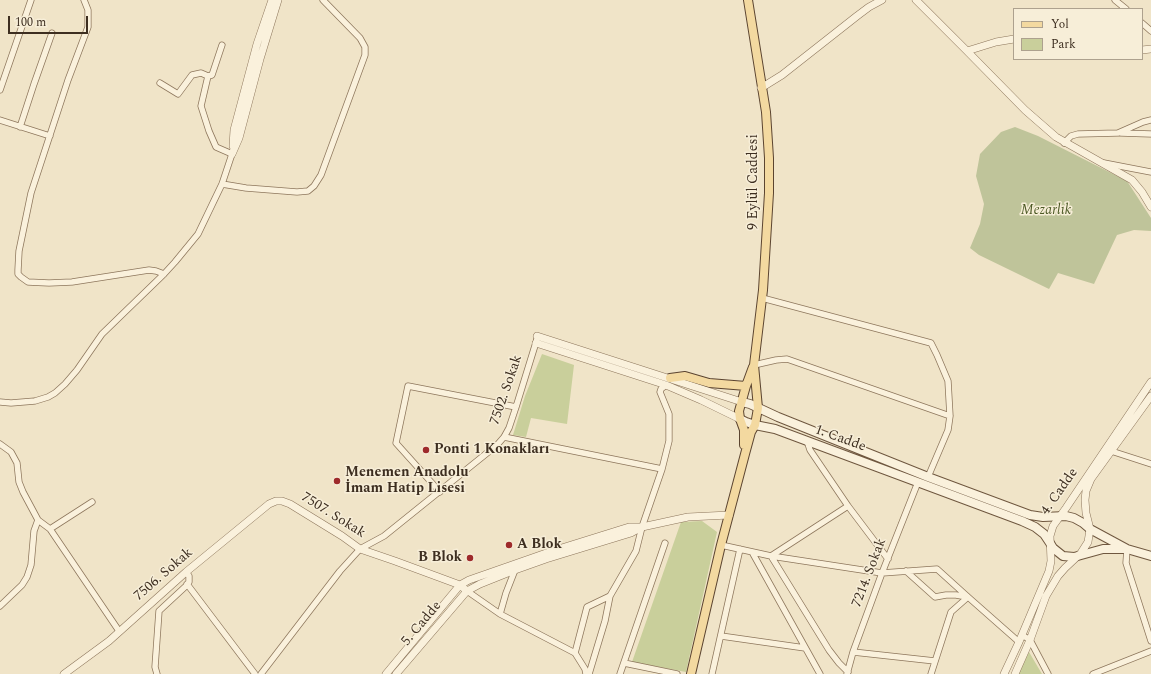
<!DOCTYPE html>
<html>
<head>
<meta charset="utf-8">
<style>
	body { margin:0 }
	#map { position:relative; width:1151px; height:674px; overflow:hidden; background:#f0e4c8; font-family:Spectral,serif }
	canvas { display:block }
	.legend { position:absolute; left:1013px; top:8px; width:130px; height:52px; box-sizing:border-box; background:#f7eed8; border:1px solid #ada18e; margin:0; padding:5px 7px; list-style:none; font-size:12px; color:#3d2e20 }
	.legend li { display:flex; align-items:center; gap:8px; height:20px }
	.legend b { width:20px; border:1px solid #ada18e }
	.scale { position:absolute; left:8px; top:16px; width:80px; height:18px; box-sizing:border-box; border:2px solid #3d2e20; border-top:0; padding-left:5px; font-size:12px; line-height:14px; white-space:nowrap; color:#3d2e20; -webkit-text-stroke:3px #f7eed8; paint-order:stroke }
</style>
</head>
<body>
<div id="map">
<canvas width="1151" height="674"></canvas>
<ul class="legend">
<li><b style="height:5px;background:#f3d9a0"></b>Yol</li>
<li><b style="height:11px;background:#c9cf9b"></b>Park</li>
</ul>
<div class="scale">100 m</div>
</div>
<script>
const context = document.querySelector('canvas').getContext('2d');
context.lineJoin = 'round';
function paint(path, color) {
  context.fillStyle = color;
  context.fill(path, 'evenodd');
}
function poly(rows) {
  const path = new Path2D();
  for (const r of rows) {
    path.moveTo(r[0], r[1]);
    for (let i = 2; i < r.length; i += 2) path.lineTo(r[i], r[i + 1]);
  }
  return path;
}
function stroke(path, color, width, dash) {
  context.strokeStyle = color;
  context.lineWidth = width;
  context.lineCap = dash ? 'butt' : 'round';
  context.setLineDash(dash || []);
  context.stroke(path);
}
function write(font, color, halo, rows, align = 'center') {
  context.font = font + ' Spectral,serif';
  context.lineWidth = 3;
  context.setLineDash([]);
  context.textBaseline = 'middle';
  context.strokeStyle = halo;
  context.fillStyle = color;
  for (const [text, x, y, turn = 0] of rows) {
    context.save();
    context.translate(x, y);
    context.rotate((+turn || 0) * Math.PI / 180);
    context.textAlign = isNaN(turn) ? turn : align;
    if (halo) context.strokeText(text, 0, 0);
    context.fillText(text, 0, 0);
    context.restore();
  }
}
paint(poly([
	[542,354,574,365,567,424,531,418,526,437,513,435,525,396],
	[702,521,717,532,686,672,632,662,681,522],
	[1029,652,1042,674,1018,674]
]), '#c9cf9b');
paint(poly([
	[1015,127,1038,136,1127,181,1151,218,1151,231,1134,230,1117,235,1094,284,1058,273,1049,289,979,255,970,248,980,224,984,204,976,176,980,154,1001,132]
]), '#bfc49a');
const minor = poly([
	[84,0,88,10,88,27,68,80,31,193,19,251,18,270,18,274,21,277,28,282,49,283,72,282,149,270,156,271,164,274],
	[1115,0,1126,9],
	[1142,23,1151,31],
	[208,76,212,75,222,45],
	[0,90,31,0],
	[0,120,50,136],
	[20,127,34,84,52,33],
	[1121,133,1151,134],
	[1064,143,1071,136,1078,134,1118,133,1143,122,1151,120],
	[1104,163,1151,172],
	[222,184,246,188,297,192,308,191,314,186,321,175,365,55,365,47,360,38,323,0],
	[762,298,931,343,937,355,948,381,950,416,948,430,928,477],
	[754,365,776,360,787,359,950,416],
	[0,402,11,403,35,401,48,397,55,393,65,384,77,370,102,334,164,274,175,262,198,234,222,184,232,154,216,147,209,131,201,106,208,76,201,73,192,75,178,94,160,83],
	[504,437,662,469],
	[807,441,810,450,848,506,888,559],
	[0,444,11,452,17,463,19,482,23,492,38,520,50,529,119,631],
	[1111,451,1151,464],
	[440,492,396,443,408,386,516,407],
	[50,529,92,502],
	[721,545,771,556,882,573,937,569,968,597,1019,642],
	[1127,549,1126,563,1151,641],
	[752,552,820,674],
	[906,571,935,597,946,595,956,595,967,597],
	[187,584,255,674],
	[467,591,500,614,575,653,585,669,586,674],
	[0,606,22,585,27,577,31,565,34,531,38,520],
	[500,614,506,593,515,570],
	[1022,635,1030,640,1048,674],
	[721,636,805,648],
	[853,652,935,661],
	[575,653,587,607,610,596],
	[624,663,677,674],
	[848,672,839,663,829,650,771,556,848,506],
	[157,674,155,667,159,611,186,586,189,582,189,576,186,572],
	[261,674,340,571,360,549,384,536,497,445,504,437,509,428,516,407,537,339],
	[589,674,605,621,610,596,636,551,642,527,662,469,669,441,669,414,660,392,661,389,666,385],
	[620,674,665,543],
	[712,674,740,549],
	[847,674,853,652,882,573,918,482],
	[931,674,951,612,968,597],
	[1093,674,1151,651]
]);
const tertiary = poly([
	[916,0,967,51,996,42,1014,39],
	[1142,50,1151,49],
	[967,51,1025,110,1056,137,1132,180,1142,192,1151,207],
	[761,88,782,75,857,16,869,7,882,0],
	[233,146,234,130,257,44,272,0],
	[232,154,239,138,260,59,278,0],
	[537,336,742,402],
	[536,343,666,385,701,400,740,419],
	[64,674,109,641,186,572,269,504,276,501,282,501,290,504,342,536,360,549,395,561,460,585,467,591],
	[386,674,460,585,469,580,552,551,629,527,642,527,688,517,729,515],
	[396,674,467,591,480,584,515,570,546,559,631,533,640,528],
	[1004,674,1019,642,1049,571,1051,561,1050,536,1053,526,1066,508,1151,382],
	[1015,674,1030,640,1046,596,1058,576,1065,568,1081,553,1088,542,1090,529,1086,513,1085,500,1086,491,1091,479,1151,396]
]);
const secondary = poly([
	[742,402,750,404,778,417,928,477,1030,515,1043,517,1066,516,1074,518,1083,523,1090,529,1127,549,1151,556],
	[740,419,746,422,755,425,775,429,1022,521,1035,527,1044,534,1050,543,1053,548,1063,556,1074,557,1103,549,1124,549]
]);
const primary = poly([
	[670,378,685,376,709,383,746,386],
	[744,445,744,430,740,419,739,411,746,386,753,367],
	[691,674,721,545,745,454,751,432,755,425,758,408,754,365,763,290,769,193,769,158,766,112,748,0]
]);
stroke(minor, '#8d765c', 7);
stroke(tertiary, '#8d765c', 8);
stroke(secondary, '#6f573f', 10);
stroke(primary, '#5b4430', 10);
stroke(minor, '#faf1dc', 5.5);
stroke(tertiary, '#faf1dc', 7);
stroke(secondary, '#faf1dc', 8);
stroke(primary, '#f3d9a0', 8);
for (const [x, y, r, color] of [
	[426,450,4,"#9e2a2b"],
	[337,481,4,"#9e2a2b"],
	[509,545,4,"#9e2a2b"],
	[470,558,4,"#9e2a2b"]
]) {
  const dot = new Path2D();
  dot.arc(x, y, r, 0, 2 * Math.PI);
  context.fillStyle = color;
  context.fill(dot);
  stroke(dot, '#f7eed8', 1.5);
}
write('14px', '#3d2e20', '#f7eed8', [
	["9 Eylül Caddesi",754,182,-90],
	["7502. Sokak",507,390,-71],
	["1. Cadde",840,439,20],
	["4. Cadde",1060,492,-55],
	["7507. Sokak",333,516,32],
	["7214. Sokak",870,573,-69],
	["7506. Sokak",164,575,-41],
	["5. Cadde",422,624,-50]
]);
write('italic 14px', '#4d5a26', '#f7eed8', [
	["Mezarlık",1046,211]
]);
write('bold 14px', '#3d2e20', '#f7eed8', [
	["Ponti 1 Konakları",434,450],
	["Menemen Anadolu",345,473],
	["İmam Hatip Lisesi",345,489],
	["A Blok",517,545],
	["B Blok",462,558,"right"]
], 'left');
</script>
</body>
</html>
